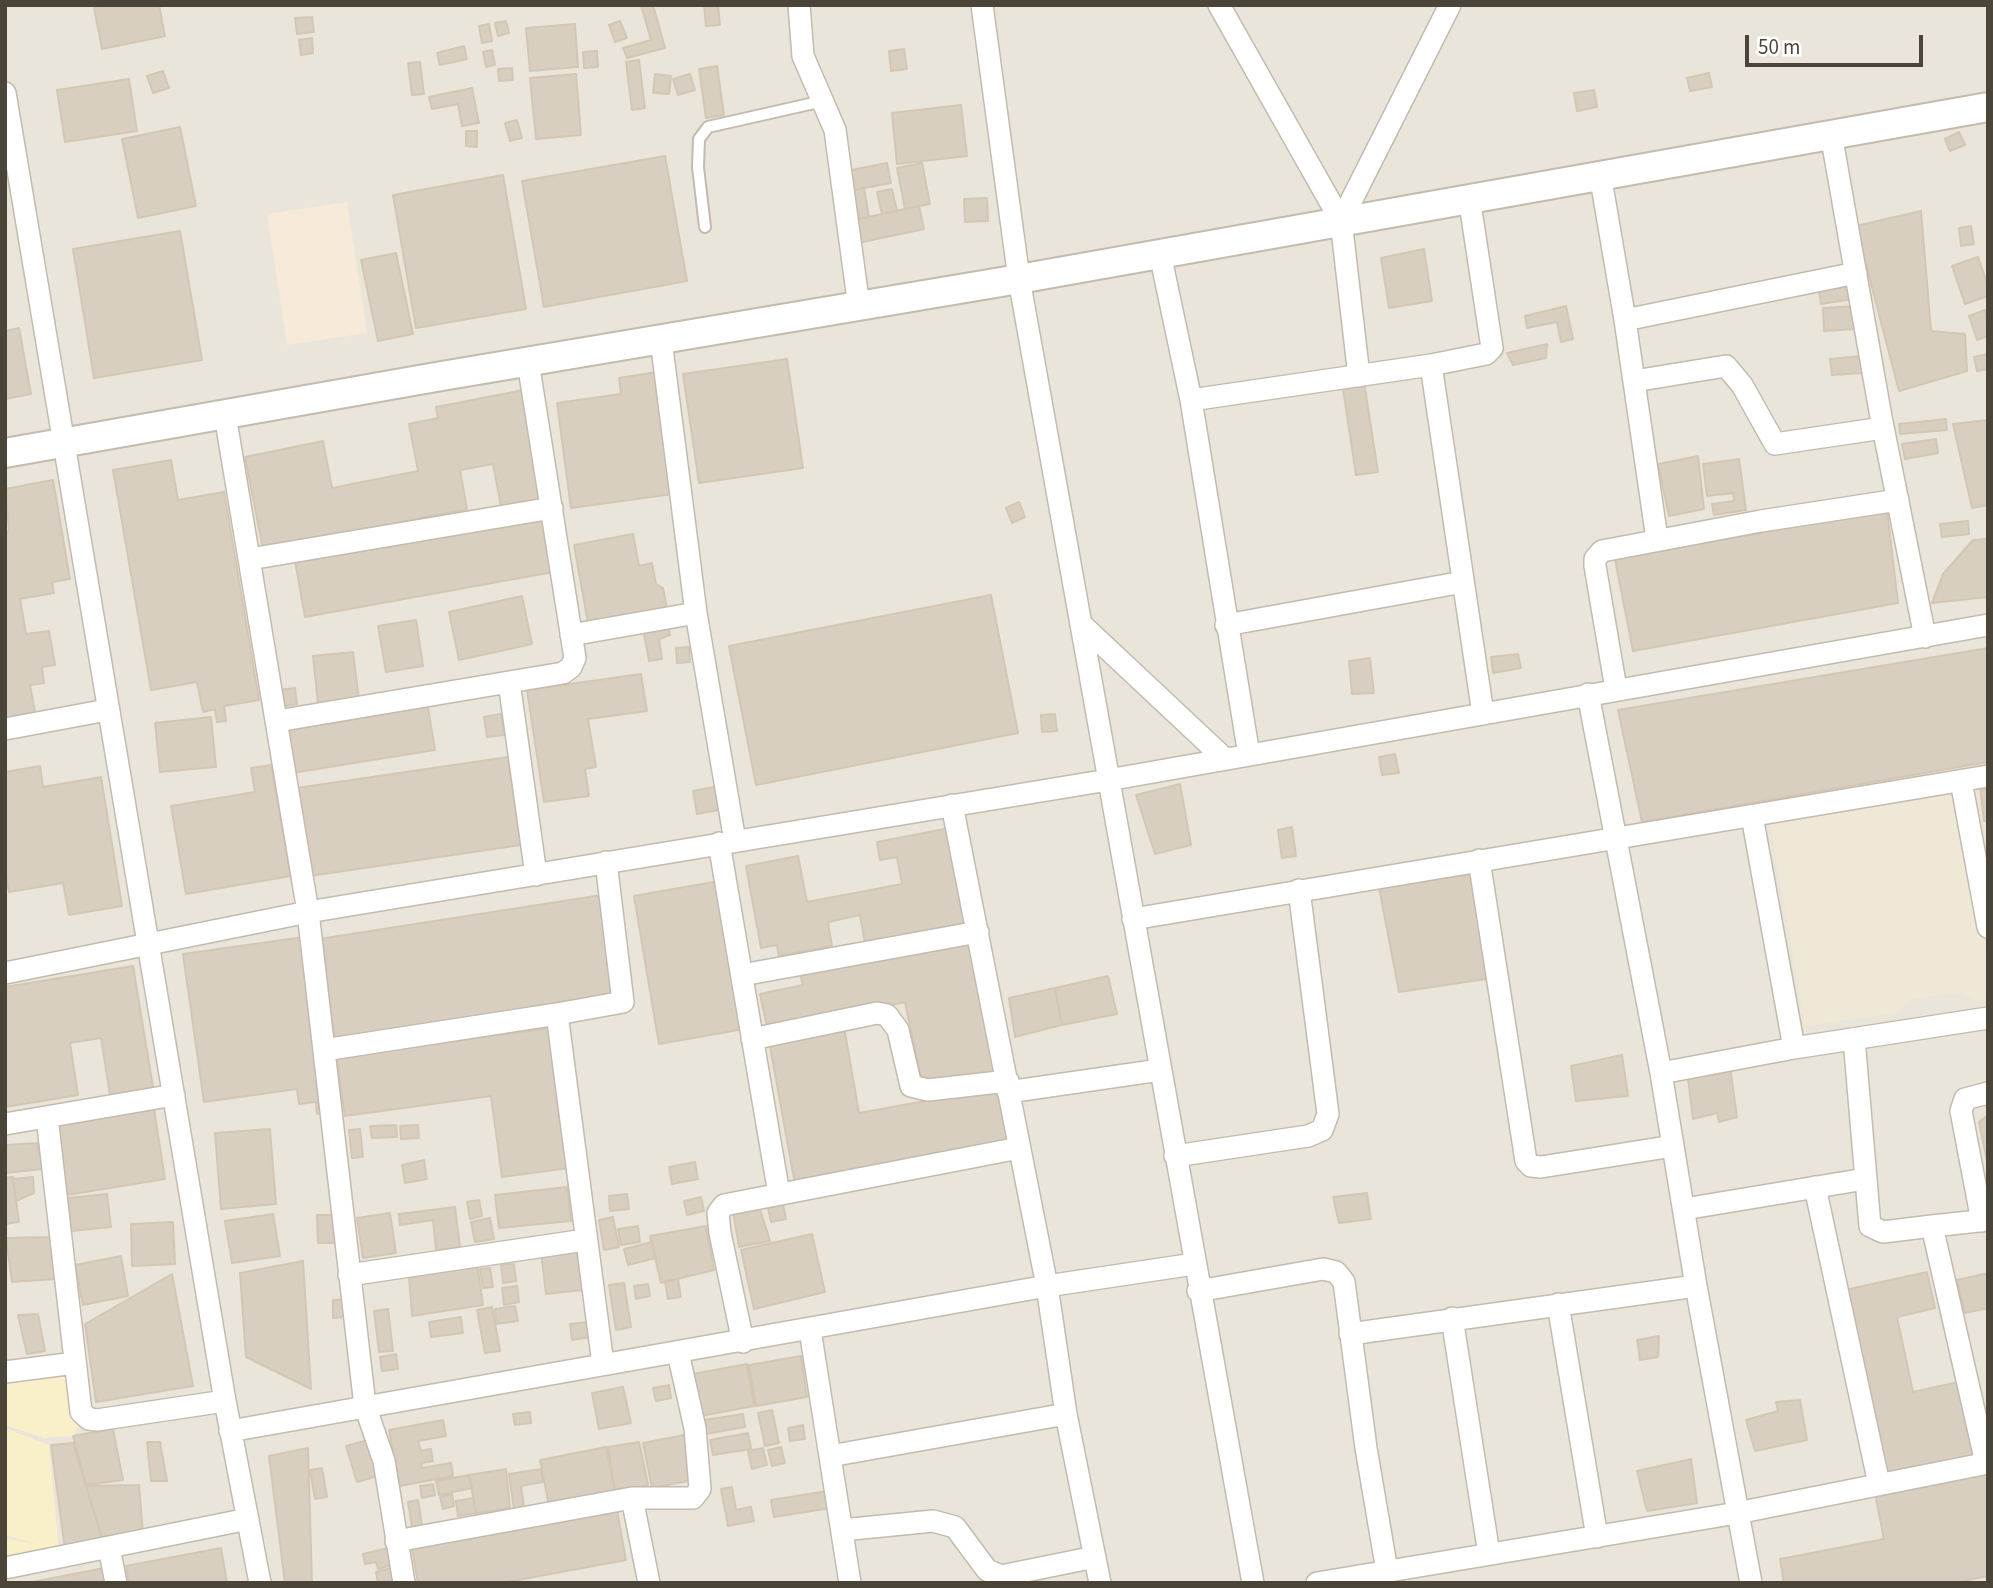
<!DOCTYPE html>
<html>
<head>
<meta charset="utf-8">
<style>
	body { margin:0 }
	#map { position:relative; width:1993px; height:1588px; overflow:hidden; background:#f6f3ec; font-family:"Source Sans 3",sans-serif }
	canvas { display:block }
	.frame { position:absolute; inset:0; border:7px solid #4b4439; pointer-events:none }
	.scale { position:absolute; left:1745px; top:35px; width:178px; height:32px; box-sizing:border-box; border:4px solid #4b4439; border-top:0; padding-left:9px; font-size:21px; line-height:24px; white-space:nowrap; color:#4b4439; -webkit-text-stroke:5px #fff; paint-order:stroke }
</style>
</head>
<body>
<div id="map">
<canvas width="1993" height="1588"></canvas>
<div class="frame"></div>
<div class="scale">50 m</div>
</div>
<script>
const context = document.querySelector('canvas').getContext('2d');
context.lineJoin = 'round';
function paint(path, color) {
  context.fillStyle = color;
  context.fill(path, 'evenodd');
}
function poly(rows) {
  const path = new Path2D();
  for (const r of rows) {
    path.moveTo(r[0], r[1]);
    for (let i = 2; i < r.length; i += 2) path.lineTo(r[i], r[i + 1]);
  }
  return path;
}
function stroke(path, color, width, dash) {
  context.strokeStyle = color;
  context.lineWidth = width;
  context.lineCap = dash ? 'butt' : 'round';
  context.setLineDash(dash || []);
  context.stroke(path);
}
paint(poly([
	[5,5,1988,5,1988,1583,5,1583]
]), '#eae5da');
paint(poly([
	[347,202,367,333,287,345,267,214]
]), '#f7ead8');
paint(poly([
	[1957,785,1988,960,1988,998,1976,1002,1963,992,1912,999,1895,1013,1805,1026,1769,817]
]), '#efe8d6');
paint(poly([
	[69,1364,80,1425,73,1436,44,1438,5,1425,5,1377],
	[5,1428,49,1445,59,1549,5,1563,5,1538,39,1545,5,1535]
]), '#f9efc9');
const building = poly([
	[104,5,159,5,165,36,102,49,94,7,104,5],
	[641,5,653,5,665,48,627,58,623,48,651,40,641,5],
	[704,5,718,5,720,25,706,26,704,5],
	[312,17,314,32,297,34,295,18,312,17],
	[506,21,509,33,498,36,495,23,506,21],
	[620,21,627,38,615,42,609,25,620,21],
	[489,24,492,41,482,43,479,26,489,24],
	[575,24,578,67,530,71,526,28,575,24],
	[312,38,313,53,301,55,299,40,312,38],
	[464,46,467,59,440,65,437,53,464,46],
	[904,49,907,69,891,71,889,51,904,49],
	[492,50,495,65,486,67,483,52,492,50],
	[597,51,598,67,584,68,583,52,597,51],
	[639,60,645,108,632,110,626,62,639,60],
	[420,62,424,94,412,95,408,63,420,62],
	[717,66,724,115,706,118,699,69,717,66],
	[512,68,513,80,499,81,498,69,512,68],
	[163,71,169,88,153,93,147,76,163,71],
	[1709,73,1712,87,1690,91,1687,78,1709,73],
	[576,74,581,135,536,139,530,78,576,74],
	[655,74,671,76,669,94,653,93,655,74],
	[690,74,695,90,678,95,673,79,690,74],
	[129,79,137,131,65,142,57,90,129,79],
	[472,88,479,123,462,126,458,104,432,109,429,97,472,88],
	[1594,90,1597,107,1577,111,1574,93,1594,90],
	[961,105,967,156,897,164,892,113,961,105],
	[517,120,522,138,510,141,505,123,517,120],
	[180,127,196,206,138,218,122,139,180,127],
	[466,131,477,131,477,147,466,146,466,131],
	[1959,132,1965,145,1950,151,1945,139,1959,132],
	[665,156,687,281,544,307,522,181,665,156],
	[887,163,891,183,849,191,846,171,887,163],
	[922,163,930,204,905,209,897,168,922,163],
	[503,175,526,309,416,328,393,195,503,175],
	[864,188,869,217,854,220,849,191,864,188],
	[892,189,897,211,882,214,877,192,892,189],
	[987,198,988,221,965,222,964,199,987,198],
	[919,206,924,229,858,243,854,220,919,206],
	[1921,211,1931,331,1965,334,1967,371,1899,391,1856,226,1921,211],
	[1971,226,1974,244,1961,246,1959,228,1971,226],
	[180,231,202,360,94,378,73,249,180,231],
	[1424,249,1432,301,1389,308,1381,258,1424,249],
	[396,253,413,334,378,341,361,260,396,253],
	[1978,257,1988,286,1988,296,1965,304,1952,266,1978,257],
	[1851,286,1853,299,1821,304,1819,291,1851,286],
	[1566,306,1573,339,1561,342,1557,322,1527,328,1525,316,1566,306],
	[1856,306,1857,329,1824,331,1823,308,1856,306],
	[1985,310,1988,336,1977,340,1969,316,1985,310],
	[19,328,31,394,5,399,5,331,19,328],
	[1547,344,1546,358,1513,365,1507,353,1547,344],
	[1988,354,1988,369,1977,371,1974,357,1988,354],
	[1862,356,1863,373,1832,375,1830,359,1862,356],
	[787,359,803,468,699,483,683,374,787,359],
	[657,372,673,494,571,508,557,403,621,394,619,378,657,372],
	[1364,382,1378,472,1356,475,1343,389,1364,382],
	[529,389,551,502,502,512,493,464,460,470,467,509,263,549,245,457,323,441,332,488,418,471,409,424,438,418,436,407,529,389],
	[1946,419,1947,430,1900,434,1899,424,1946,419],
	[1988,420,1988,505,1972,508,1953,424,1988,420],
	[1936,439,1938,453,1905,459,1902,444,1936,439],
	[1698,456,1704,509,1669,516,1658,464,1698,456],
	[1739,459,1746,510,1714,515,1712,504,1734,501,1733,493,1707,496,1703,464,1739,459],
	[171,460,178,500,224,492,259,700,224,706,226,721,217,722,215,709,203,712,197,682,151,690,113,470,171,460],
	[53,480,70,579,52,582,54,593,20,599,26,634,49,631,55,665,42,667,44,683,30,685,35,712,5,718,5,532,9,531,5,489,53,480],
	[1019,502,1025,517,1012,523,1006,508,1019,502],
	[1887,510,1898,603,1633,651,1615,559,1887,510],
	[544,517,553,572,305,617,295,561,544,517],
	[1968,521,1969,534,1942,537,1940,524,1968,521],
	[633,534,639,566,652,563,656,584,663,588,667,609,588,623,574,545,633,534],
	[1988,539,1988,597,1932,603,1943,574,1973,540,1988,539],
	[991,595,1018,733,756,785,729,646,991,595],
	[522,596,532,644,459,660,449,612,522,596],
	[416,620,423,666,386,672,378,626,416,620],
	[668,624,670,635,659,639,662,659,649,661,643,628,668,624],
	[689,647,690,662,677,663,676,648,689,647],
	[1988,648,1988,762,1642,822,1618,710,1988,648],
	[353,652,359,700,318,704,313,656,353,652],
	[1518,654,1521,668,1493,673,1491,657,1518,654],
	[1370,658,1374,693,1352,694,1349,661,1370,658],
	[641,674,647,711,588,719,596,767,585,769,589,796,544,802,527,690,641,674],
	[295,688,297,704,281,707,279,690,295,688],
	[427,702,435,750,292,773,285,725,427,702],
	[501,714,504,735,487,737,484,717,501,714],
	[1055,714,1057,731,1042,732,1041,715,1055,714],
	[211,717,216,767,160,772,155,723,211,717],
	[1395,754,1399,773,1382,775,1379,757,1395,754],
	[508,757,521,845,310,876,297,788,508,757],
	[271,765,291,876,186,894,171,806,255,792,251,768,271,765],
	[40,766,43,787,101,777,122,906,69,915,63,883,9,892,5,870,5,772,40,766],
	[1180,784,1191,845,1155,854,1136,795,1180,784],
	[1988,785,1988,821,1984,821,1980,786,1988,785],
	[714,787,719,810,697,814,693,791,714,787],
	[955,827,973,922,865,943,860,915,828,922,832,946,779,956,777,945,761,948,746,866,798,856,807,902,902,884,897,857,880,860,877,842,955,827],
	[1292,827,1296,856,1282,858,1278,830,1292,827],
	[1472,875,1486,979,1399,992,1378,882,1472,875],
	[719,881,744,1029,659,1044,634,896,719,881],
	[602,895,617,993,335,1038,319,939,602,895],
	[975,936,1004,1071,923,1088,905,1002,768,1031,760,994,803,985,800,973,975,936],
	[304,937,328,1112,317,1114,316,1102,299,1104,297,1089,204,1102,183,954,304,937],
	[133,966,153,1087,110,1095,101,1038,70,1043,78,1095,5,1107,5,987,133,966],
	[1108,976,1117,1014,1062,1025,1055,988,1108,976],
	[1055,988,1062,1025,1015,1037,1009,998,1055,988],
	[844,1027,859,1113,1003,1087,1014,1144,795,1184,769,1041,844,1027],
	[550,1028,569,1168,502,1177,491,1096,345,1116,336,1058,550,1028],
	[1622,1055,1628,1096,1576,1101,1571,1066,1622,1055],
	[1730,1068,1737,1117,1719,1122,1717,1113,1693,1119,1688,1078,1730,1068],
	[153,1103,165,1179,67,1195,55,1118,153,1103],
	[1988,1115,1988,1166,1979,1122,1988,1115],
	[396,1125,397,1137,372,1138,370,1126,396,1125],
	[418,1125,419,1138,401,1139,400,1126,418,1125],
	[270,1129,276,1204,221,1209,215,1133,270,1129],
	[360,1129,363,1157,352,1158,349,1130,360,1129],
	[37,1143,43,1169,5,1173,5,1145,37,1143],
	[424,1160,427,1179,405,1183,402,1165,424,1160],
	[695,1162,698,1179,672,1184,669,1167,695,1162],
	[13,1177,19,1222,5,1224,5,1178,13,1177],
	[33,1177,34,1193,16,1201,13,1179,33,1177],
	[567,1187,571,1221,499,1228,495,1195,567,1187],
	[1367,1193,1371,1219,1339,1223,1333,1197,1367,1193],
	[107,1194,111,1227,71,1231,68,1198,107,1194],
	[627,1194,629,1209,610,1211,609,1196,627,1194],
	[701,1197,704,1211,687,1215,684,1201,701,1197],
	[479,1200,482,1216,470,1219,467,1202,479,1200],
	[783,1204,786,1219,771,1222,768,1208,783,1204],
	[759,1206,770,1241,739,1247,733,1211,759,1206],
	[455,1207,460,1247,436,1250,433,1220,400,1225,399,1214,455,1207],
	[390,1213,396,1253,363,1258,357,1218,390,1213],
	[273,1214,280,1256,232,1263,225,1221,273,1214],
	[317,1215,338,1215,341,1243,318,1243,317,1215],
	[613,1217,619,1247,604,1250,599,1220,613,1217],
	[490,1218,494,1239,475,1242,471,1222,490,1218],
	[173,1222,175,1264,132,1266,131,1224,173,1222],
	[638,1226,640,1242,621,1245,618,1229,638,1226],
	[706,1226,714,1270,661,1283,650,1236,706,1226],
	[812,1234,825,1292,754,1309,741,1250,812,1234],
	[52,1237,57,1279,12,1282,6,1238,52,1237],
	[652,1242,656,1258,628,1265,624,1249,652,1242],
	[577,1247,582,1290,546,1294,541,1252,577,1247],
	[121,1256,128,1296,83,1305,75,1265,121,1256],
	[303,1261,311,1389,246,1357,240,1273,303,1261],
	[477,1264,483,1305,412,1316,409,1276,477,1264],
	[514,1264,516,1281,503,1283,501,1265,514,1264],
	[490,1268,493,1287,483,1288,480,1269,490,1268],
	[1927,1272,1935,1308,1897,1317,1913,1392,1963,1381,1979,1459,1885,1479,1845,1290,1927,1272],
	[1988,1273,1988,1308,1965,1313,1957,1280,1988,1273],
	[172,1274,193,1386,96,1402,85,1324,172,1274],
	[678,1279,681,1297,668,1299,665,1281,678,1279],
	[624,1283,631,1327,616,1330,609,1285,624,1283],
	[648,1284,650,1296,636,1299,634,1286,648,1284],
	[517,1286,519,1302,504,1305,502,1288,517,1286],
	[348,1299,348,1317,333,1318,333,1300,348,1299],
	[515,1306,518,1321,497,1324,495,1309,515,1306],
	[492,1307,500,1351,485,1353,477,1310,492,1307],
	[388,1309,393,1351,379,1352,374,1311,388,1309],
	[38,1314,45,1351,27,1354,18,1315,38,1314],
	[461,1317,463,1333,431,1337,429,1322,461,1317],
	[588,1322,590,1337,572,1340,570,1324,588,1322],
	[1659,1336,1658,1357,1640,1360,1637,1340,1659,1336],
	[396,1354,398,1369,382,1371,380,1357,396,1354],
	[801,1356,807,1397,756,1406,749,1365,801,1356],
	[747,1364,754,1406,701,1416,693,1374,747,1364],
	[669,1385,671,1398,656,1401,653,1388,669,1385],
	[623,1387,631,1423,599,1429,592,1393,623,1387],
	[1800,1400,1807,1440,1755,1451,1746,1420,1778,1411,1776,1402,1800,1400],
	[772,1410,779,1443,765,1446,758,1413,772,1410],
	[530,1412,531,1423,515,1425,513,1414,530,1412],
	[743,1414,745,1427,706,1434,704,1420,743,1414],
	[443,1420,446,1436,418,1441,421,1451,431,1449,433,1461,421,1463,422,1468,451,1463,453,1476,400,1486,389,1430,443,1420],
	[803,1425,805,1439,790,1441,788,1428,803,1425],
	[113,1429,123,1480,86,1485,73,1436,113,1429],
	[748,1433,751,1449,713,1455,710,1440,748,1433],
	[684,1435,693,1480,652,1488,643,1443,684,1435],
	[368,1440,378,1476,357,1482,346,1446,368,1440],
	[147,1442,160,1442,167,1481,151,1481,147,1442],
	[639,1442,648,1485,615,1493,608,1447,639,1442],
	[73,1443,102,1538,65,1549,51,1445,73,1443],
	[606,1447,615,1493,549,1506,540,1460,606,1447],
	[781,1447,785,1463,772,1466,768,1450,781,1447],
	[308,1448,312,1583,285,1583,269,1456,308,1448],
	[763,1448,767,1465,752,1469,748,1451,763,1448],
	[1691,1459,1697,1503,1647,1511,1637,1471,1691,1459],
	[322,1468,327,1497,315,1499,310,1470,322,1468],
	[506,1469,510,1508,476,1513,469,1475,506,1469],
	[541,1469,543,1482,521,1486,524,1507,514,1509,509,1474,541,1469],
	[1988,1472,1988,1576,1953,1583,1784,1583,1780,1559,1884,1539,1875,1493,1988,1472],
	[469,1475,472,1488,439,1495,436,1481,469,1475],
	[433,1484,435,1495,422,1498,420,1486,433,1484],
	[139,1485,143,1534,102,1538,86,1486,139,1485],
	[732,1487,736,1510,751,1507,754,1521,728,1526,721,1489,732,1487],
	[828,1491,831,1508,774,1517,771,1500,828,1491],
	[452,1494,454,1506,443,1509,440,1497,452,1494],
	[473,1498,476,1513,458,1516,456,1501,473,1498],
	[418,1500,422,1525,412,1527,408,1502,418,1500],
	[616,1505,626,1560,502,1583,418,1583,411,1543,616,1505],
	[221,1548,227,1583,129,1583,126,1566,221,1548],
	[388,1548,392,1565,378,1569,376,1562,365,1564,363,1554,388,1548],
	[104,1568,106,1583,27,1583,104,1568],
	[391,1568,394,1583,378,1583,376,1572,391,1568]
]);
paint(building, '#d8cfc1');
stroke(building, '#d3c7b4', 2);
const service = poly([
	[705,227,698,167,699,139,708,127,823,101]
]);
const minor = poly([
	[799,5,803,56,835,130,859,307],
	[982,5,1019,279,1253,1583],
	[1219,5,1341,221,1359,376],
	[5,93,225,1401,260,1583],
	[1831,134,1881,417,1925,637],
	[1600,174,1625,320,1657,539],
	[1469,197,1492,348,1486,354,1431,365,1483,714],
	[1341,221,1450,5],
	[1160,254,1191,400,1249,755],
	[1625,320,1856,273],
	[661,340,696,613,735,841],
	[528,362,575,658,571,667,563,673,509,682,536,875],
	[1634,381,1726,366,1742,385,1775,444,1883,428],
	[1191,400,1431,365],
	[225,415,308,912,365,1406,384,1461,404,1583],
	[250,559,552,508],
	[1081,624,1225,759],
	[1226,625,1463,582],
	[571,635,696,613],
	[1616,689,1595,566,1595,559,1602,551,1761,521,1898,500],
	[1588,694,1661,1073,1696,1286,1751,1583],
	[277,721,509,682],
	[5,729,107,710],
	[1961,781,1988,927],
	[952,805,1047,1286,1066,1414,1100,1583],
	[1752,816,1794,1048],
	[719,843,779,1194],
	[1479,860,1526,1161,1531,1166,1541,1167,1673,1146],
	[1133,919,1988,776],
	[5,973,308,912,1108,780,1988,625],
	[742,975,978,932],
	[557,1014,623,1002,606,862],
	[752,1039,877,1013,887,1015,898,1030,911,1086,928,1090,1008,1081],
	[1854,1039,1870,1226,1883,1232,1932,1226,1986,1463],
	[324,1050,557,1014,603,1364],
	[1661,1073,1794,1048,1988,1018],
	[1008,1092,1160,1070],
	[47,1117,81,1412,89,1419,97,1420,225,1401],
	[5,1124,174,1095],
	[1175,1156,1308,1136,1322,1130,1328,1114,1299,890],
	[1815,1187,1879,1484],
	[1684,1209,1865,1179],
	[1982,1221,1961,1111,1965,1099,1988,1093],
	[1932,1226,1988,1220],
	[349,1275,585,1240],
	[1198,1291,1323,1269,1336,1272,1344,1282,1366,1448,1387,1571],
	[1558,1304,1597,1537],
	[1452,1318,1489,1554],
	[810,1330,850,1583],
	[1350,1334,1696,1286],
	[743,1342,720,1233,718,1213,724,1205,1019,1148],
	[5,1372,75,1363],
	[230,1431,1047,1286,1194,1264],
	[830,1456,1066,1414],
	[632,1498,649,1583],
	[842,1530,933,1521,955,1527,987,1570,1001,1576,1095,1557],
	[396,1541,632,1498,693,1498,700,1489,695,1428,678,1353],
	[109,1547,116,1583],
	[5,1568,248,1519],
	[1317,1583,1737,1513,1988,1463]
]);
const tertiary = poly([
	[5,453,436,377,1019,279,1988,107]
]);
stroke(service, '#c2bbae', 14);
stroke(minor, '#c2bbae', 24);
stroke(tertiary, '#c2bbae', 32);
stroke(service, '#fff', 10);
stroke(minor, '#fff', 21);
stroke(tertiary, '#fff', 28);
</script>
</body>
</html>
